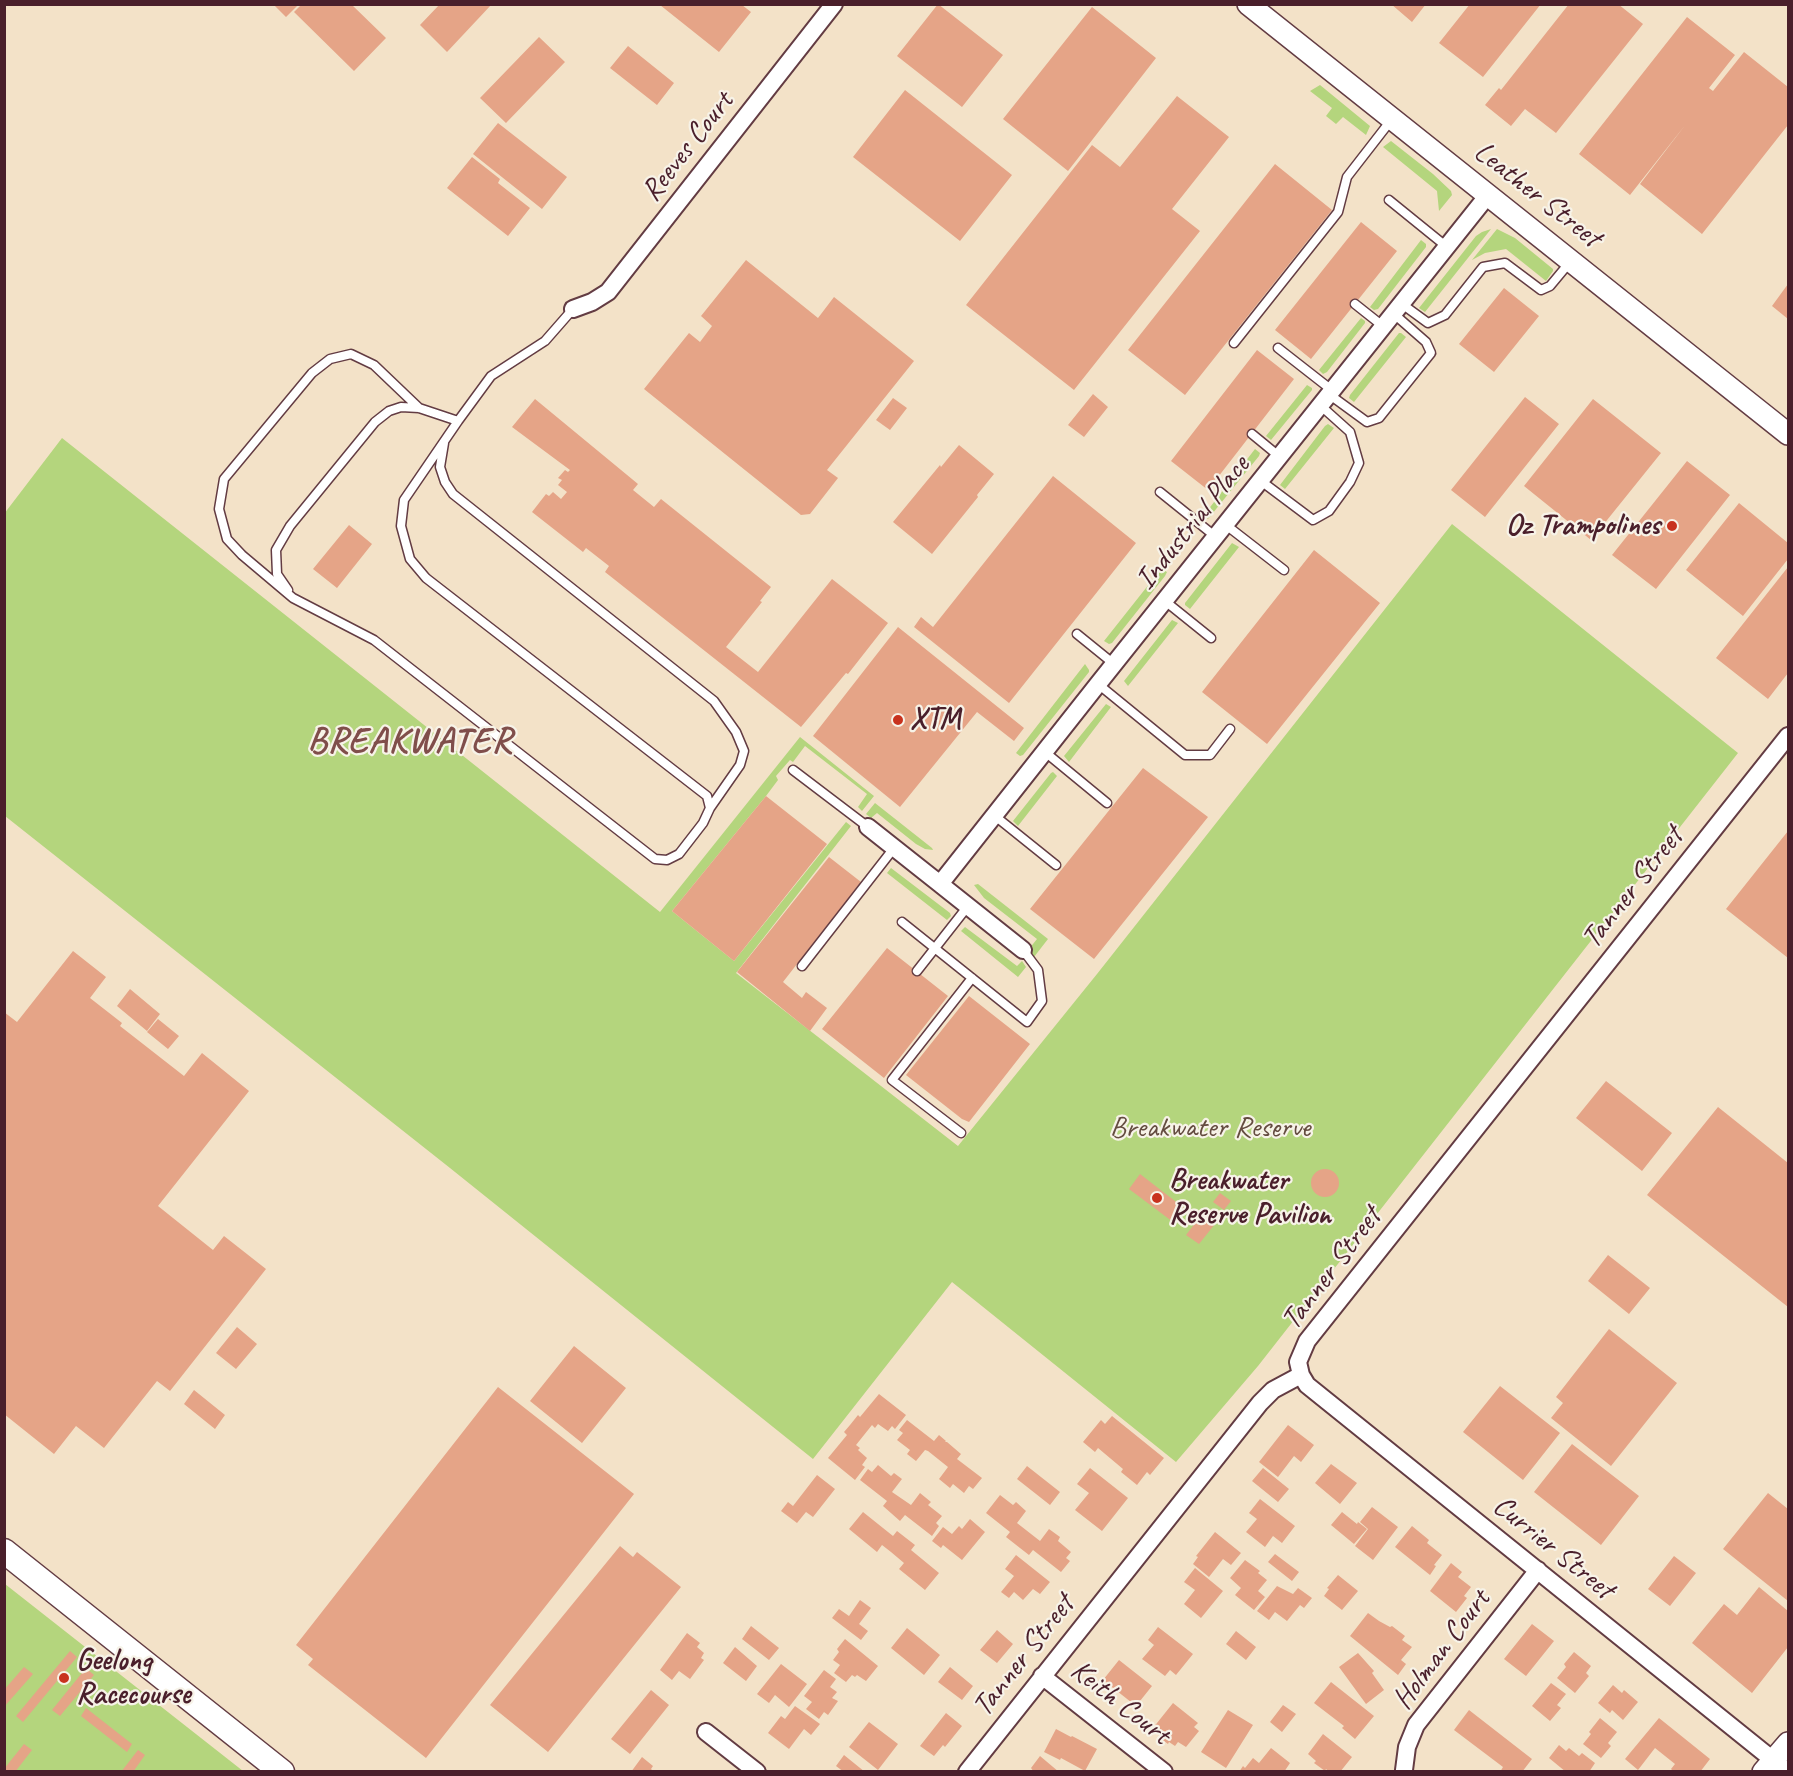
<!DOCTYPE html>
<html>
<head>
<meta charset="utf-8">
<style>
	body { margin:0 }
	#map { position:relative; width:1793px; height:1776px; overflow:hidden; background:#f3e2c8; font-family:Caveat,sans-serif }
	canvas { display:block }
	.frame { position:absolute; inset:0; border:6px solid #4a1f2b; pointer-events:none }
</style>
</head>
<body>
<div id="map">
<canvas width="1793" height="1776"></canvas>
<div class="frame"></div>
</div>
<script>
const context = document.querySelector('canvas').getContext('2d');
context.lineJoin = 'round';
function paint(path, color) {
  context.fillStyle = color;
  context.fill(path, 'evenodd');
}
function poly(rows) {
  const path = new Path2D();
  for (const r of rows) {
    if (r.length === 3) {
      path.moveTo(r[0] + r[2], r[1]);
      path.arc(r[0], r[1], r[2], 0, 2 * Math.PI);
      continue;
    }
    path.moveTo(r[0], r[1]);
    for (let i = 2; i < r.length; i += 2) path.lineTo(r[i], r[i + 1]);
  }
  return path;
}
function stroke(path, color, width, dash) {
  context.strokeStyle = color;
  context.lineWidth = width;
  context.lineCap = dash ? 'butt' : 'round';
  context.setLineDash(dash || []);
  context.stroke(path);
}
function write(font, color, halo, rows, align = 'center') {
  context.font = font + ' Caveat,sans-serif';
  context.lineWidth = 4.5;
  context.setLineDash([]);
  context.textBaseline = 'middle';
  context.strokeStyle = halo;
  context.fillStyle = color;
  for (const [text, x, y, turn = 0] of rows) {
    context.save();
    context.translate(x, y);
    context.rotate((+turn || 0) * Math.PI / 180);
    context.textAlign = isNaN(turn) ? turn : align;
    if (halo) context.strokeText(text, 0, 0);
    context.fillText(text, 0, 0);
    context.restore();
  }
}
paint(poly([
	[1320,85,1370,126,1366,135,1343,117,1336,124,1326,116,1332,108,1310,91],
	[1391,141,1433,174,1451,191,1452,195,1439,211,1437,191,1383,147],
	[1491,229,1425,312,1419,308,1476,236,1482,232],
	[1497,229,1515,238,1553,269,1553,271,1546,281,1506,249,1485,253,1472,260],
	[1421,240,1426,244,1426,247,1378,309,1374,310,1370,307],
	[1361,318,1365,321,1365,323,1327,372,1323,374,1319,370],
	[1399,333,1401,333,1406,337,1354,402,1349,398,1350,395],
	[1307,385,1312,388,1312,390,1271,440,1266,436],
	[1328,424,1334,428,1285,489,1280,485,1325,426],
	[62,438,660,912,800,737,874,796,862,811,858,807,867,794,805,746,793,762,790,760,776,776,778,780,766,796,672,911,734,961,846,822,851,826,736,973,958,1146,1097,974,1452,524,1738,753,1258,1366,1176,1462,952,1282,813,1459,450,1168,5,816,4,514],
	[1255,449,1260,453,1259,456,1208,519,1204,515],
	[1232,543,1239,547,1190,609,1185,605,1185,603],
	[1161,569,1167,572,1165,576,1112,643,1109,644,1104,641],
	[1172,620,1178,623,1128,686,1124,681],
	[1085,664,1089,670,1089,672,1023,755,1020,756,1016,753],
	[1106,704,1111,707,1069,762,1064,756],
	[1053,772,1057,776,1018,826,1013,821,1051,773],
	[875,803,932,848,933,850,925,849,916,844,877,813,871,818,866,814],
	[891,868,950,913,951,916,947,920,887,873],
	[978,884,1048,939,1034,957,1029,949,1037,939,984,898,974,885],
	[965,927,1017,966,1022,961,1026,967,1018,977,961,931],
	[5,1584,243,1771,5,1772]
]), '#b4d57d');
paint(poly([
	[302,4,351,4,386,38,354,71,294,12],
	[440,4,492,4,447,52,420,25],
	[938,4,1003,55,962,107,897,56],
	[1391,4,1426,4,1412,22],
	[1470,4,1541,4,1483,77,1439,43],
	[1569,4,1618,4,1643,24,1556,133,1525,109,1511,126,1485,105,1499,88,1501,90],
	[274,5,298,5,286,17],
	[660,5,742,5,751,12,719,52],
	[1092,7,1156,58,1068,171,1003,119],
	[1687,17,1735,55,1709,88,1713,91,1744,52,1788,87,1788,125,1702,234,1640,184,1686,124,1630,195,1579,154],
	[539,37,565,62,506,123,480,98],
	[628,46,674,83,657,105,610,68],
	[905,90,1012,175,960,241,853,157],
	[1177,96,1229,137,1172,209,1200,231,1074,390,966,305,1092,145,1120,167],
	[498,123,567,177,542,209,473,154],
	[472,157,500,179,498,183,530,208,508,236,447,188],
	[1275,164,1332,210,1185,395,1128,350],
	[1361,222,1397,251,1311,359,1275,330],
	[746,260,818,318,834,297,914,361,827,470,838,478,810,514,801,515,644,389,689,333,700,342,712,326,701,316],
	[1788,284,1788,319,1772,306],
	[1504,288,1539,316,1494,372,1459,344],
	[1257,350,1294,379,1208,490,1171,461],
	[1093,394,1108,407,1084,437,1068,425],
	[1525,397,1559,424,1485,517,1451,490],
	[893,398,907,408,890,430,876,420],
	[535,399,638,484,633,490,654,507,661,499,771,587,760,601,762,602,726,647,758,672,832,579,888,623,848,674,846,673,801,727,605,572,609,566,586,548,583,552,532,512,546,494,549,496,553,492,561,499,567,492,558,485,562,480,558,478,565,470,568,472,570,470,512,427],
	[1593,399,1661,453,1591,540,1524,486],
	[959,445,994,474,977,495,978,497,932,554,893,522,940,465,941,467],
	[1687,461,1730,495,1656,589,1612,555],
	[1053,476,1136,543,1009,703,914,627,921,617,933,627],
	[1739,503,1788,543,1788,559,1743,616,1686,570],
	[349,525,372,544,337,588,313,569],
	[1314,550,1380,603,1267,744,1202,692],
	[1788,567,1788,673,1768,699,1716,658],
	[898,627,1024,728,1014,741,977,712,900,807,813,736],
	[1143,768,1208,817,1094,959,1030,909],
	[766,796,827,844,734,961,672,911],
	[1788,831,1788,958,1726,909],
	[829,857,861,882,783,982,802,998,806,992,827,1008,810,1031,737,972],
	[887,948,948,996,884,1078,822,1029],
	[73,951,106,977,90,998,122,1023,120,1026,184,1076,202,1053,249,1091,158,1206,213,1250,224,1236,266,1269,170,1391,157,1381,104,1448,76,1426,54,1454,4,1414,4,1012,17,1022],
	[130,989,160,1014,147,1031,117,1006],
	[969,996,1030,1044,969,1122,962,1119,906,1075],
	[158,1019,179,1036,168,1049,147,1032],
	[1606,1081,1672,1133,1642,1171,1576,1118],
	[1718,1107,1788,1163,1788,1307,1647,1195],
	[1325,1183,14],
	[1140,1174,1184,1208,1173,1222,1129,1189],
	[1220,1193,1231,1201,1224,1210,1213,1202],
	[1206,1209,1219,1219,1199,1244,1186,1235],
	[1608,1255,1650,1288,1629,1314,1588,1281],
	[237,1327,257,1344,236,1369,216,1353],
	[1609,1329,1677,1383,1611,1466,1551,1418,1563,1403,1556,1397],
	[574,1346,626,1388,582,1443,530,1401],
	[1500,1386,1560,1433,1523,1480,1463,1432],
	[498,1387,634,1494,426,1758,308,1665,313,1659,296,1645],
	[194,1390,225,1415,215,1429,184,1404],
	[879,1394,906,1415,895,1429,892,1426,888,1431,878,1424,875,1428,872,1425,856,1445,860,1448,858,1450,867,1458,862,1465,865,1467,855,1480,828,1458,847,1435,844,1432,850,1425,858,1415,860,1417],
	[1112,1416,1164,1458,1150,1475,1147,1472,1137,1485,1121,1472,1123,1469,1098,1448,1095,1452,1083,1442,1101,1420,1105,1424],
	[907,1420,934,1441,939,1435,946,1441,945,1442,947,1442,961,1454,957,1459,982,1478,973,1489,969,1486,964,1493,953,1484,950,1488,939,1479,948,1467,928,1451,925,1450,916,1461,907,1454,910,1450,897,1440,903,1433,899,1430],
	[1288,1425,1314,1445,1301,1462,1294,1456,1278,1477,1259,1462],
	[1572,1444,1639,1496,1601,1545,1534,1492],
	[1331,1464,1357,1483,1340,1504,1315,1483],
	[878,1465,891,1476,894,1473,902,1479,892,1492,911,1505,920,1493,931,1502,928,1505,942,1516,936,1523,939,1526,932,1536,905,1515,900,1521,883,1506,887,1501,860,1480,868,1469,872,1472],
	[1027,1466,1060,1492,1050,1505,1017,1479],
	[1090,1468,1128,1498,1102,1531,1075,1510,1089,1493,1077,1484],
	[1263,1468,1289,1489,1278,1502,1252,1481],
	[817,1475,835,1489,813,1517,806,1512,797,1523,781,1511,788,1502,793,1506],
	[1768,1493,1788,1509,1788,1601,1723,1549],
	[1000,1495,1013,1505,1016,1502,1026,1511,1017,1523,1040,1541,1049,1529,1060,1537,1058,1541,1071,1552,1066,1558,1070,1561,1061,1572,1033,1550,1029,1555,1020,1548,1006,1537,1010,1532,986,1513],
	[1260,1499,1295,1526,1282,1543,1273,1536,1265,1547,1246,1532,1257,1519,1249,1513],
	[1372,1507,1398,1527,1373,1560,1355,1546,1368,1529,1360,1522],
	[863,1512,893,1536,897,1531,915,1545,911,1550,939,1573,925,1590,899,1569,904,1563,891,1552,882,1545,877,1552,849,1529],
	[1342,1512,1357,1524,1358,1522,1367,1529,1354,1544,1331,1525],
	[970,1519,985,1532,962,1560,943,1545,941,1548,932,1541,943,1527,952,1534,959,1526,962,1529],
	[1412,1526,1429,1540,1427,1543,1442,1555,1434,1565,1436,1566,1430,1575,1395,1547],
	[1215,1532,1241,1553,1231,1565,1223,1559,1209,1577,1193,1564,1198,1557,1196,1556],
	[620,1546,633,1557,637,1552,681,1587,548,1752,490,1705],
	[1275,1554,1299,1572,1292,1581,1268,1562],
	[1016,1555,1050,1582,1040,1594,1033,1589,1023,1600,1014,1592,1009,1598,1001,1592,1014,1576,1005,1569],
	[1674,1556,1696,1573,1670,1606,1648,1589],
	[1245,1560,1260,1571,1258,1573,1267,1580,1258,1591,1265,1597,1254,1610,1235,1595,1241,1588,1230,1578],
	[1451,1563,1462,1572,1458,1577,1471,1587,1464,1596,1467,1598,1456,1612,1430,1591],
	[1195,1568,1223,1591,1201,1618,1184,1604,1195,1590,1184,1582],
	[1338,1575,1358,1591,1342,1610,1324,1596,1329,1589,1327,1588],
	[1277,1586,1293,1594,1298,1588,1312,1598,1304,1608,1300,1605,1287,1621,1275,1612,1269,1620,1257,1611],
	[1759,1587,1788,1611,1788,1647,1752,1693,1692,1643,1724,1604,1737,1615],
	[860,1600,871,1608,859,1624,868,1631,861,1640,832,1618,839,1609,849,1616],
	[1368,1613,1379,1621,1390,1627,1392,1626,1405,1636,1402,1640,1412,1647,1401,1660,1406,1664,1398,1675,1350,1636],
	[1532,1624,1554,1641,1526,1676,1504,1659],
	[751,1626,779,1648,769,1660,742,1639],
	[1158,1627,1193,1654,1176,1675,1170,1670,1165,1676,1142,1659,1154,1645,1148,1640],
	[907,1628,940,1655,924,1675,891,1648],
	[997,1630,1013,1644,997,1663,980,1650],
	[1236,1631,1256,1647,1246,1660,1226,1644],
	[687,1633,700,1643,697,1647,704,1653,701,1658,704,1660,690,1679,679,1671,672,1680,660,1670],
	[845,1639,878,1666,866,1681,857,1675,855,1677,852,1675,846,1682,834,1673,840,1665,833,1660,839,1652,837,1649],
	[735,1647,757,1666,746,1681,723,1663],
	[70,1651,77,1657,23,1722,16,1716],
	[1574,1652,1591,1666,1586,1673,1589,1676,1575,1693,1557,1678,1566,1667,1564,1664],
	[1358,1653,1374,1671,1372,1673,1384,1690,1366,1704,1339,1667],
	[1119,1660,1152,1686,1136,1706,1103,1680],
	[781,1664,807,1684,789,1707,775,1695,769,1703,757,1694],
	[24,1667,33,1674,4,1707,4,1690],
	[950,1667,973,1686,962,1700,938,1682],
	[86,1668,94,1675,60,1716,52,1710],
	[824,1670,836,1679,830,1687,837,1692,832,1698,838,1701,828,1715,824,1712,819,1719,806,1709,812,1702,804,1696],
	[1331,1682,1374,1716,1355,1739,1342,1728,1344,1726,1314,1703],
	[1551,1683,1566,1694,1557,1705,1561,1708,1550,1721,1532,1706],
	[1613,1685,1622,1693,1624,1690,1638,1702,1623,1720,1612,1710,1610,1713,1598,1703],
	[651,1690,669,1705,630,1754,611,1739],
	[1173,1703,1198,1723,1194,1727,1199,1731,1186,1747,1178,1742,1175,1746,1169,1742,1168,1744,1160,1738,1161,1735,1153,1728],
	[1283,1705,1296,1714,1282,1732,1270,1722],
	[795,1706,820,1724,811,1735,804,1729,789,1749,768,1733,781,1716,785,1719],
	[86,1708,132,1744,127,1752,81,1716],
	[1228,1710,1253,1725,1226,1768,1201,1752],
	[1469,1710,1532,1759,1522,1772,1500,1772,1503,1767,1454,1730],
	[946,1713,962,1726,945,1747,943,1745,934,1756,920,1746],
	[1600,1718,1617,1732,1608,1743,1611,1746,1601,1758,1583,1744,1591,1734,1589,1732],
	[1659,1718,1710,1759,1700,1772,1674,1772,1671,1769,1675,1764,1655,1748,1638,1770,1625,1759],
	[869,1722,898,1744,878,1770,849,1747],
	[1056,1729,1071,1737,1072,1736,1097,1749,1085,1771,1061,1758,1060,1760,1044,1752],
	[1323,1734,1352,1757,1340,1772,1329,1772,1326,1769,1325,1771,1314,1763,1316,1761,1308,1754],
	[24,1744,32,1750,15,1772,4,1772,4,1769],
	[1559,1745,1566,1751,1569,1748,1579,1756,1582,1753,1595,1763,1589,1772,1566,1772,1549,1758],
	[1271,1748,1290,1763,1284,1772,1239,1772,1243,1766,1245,1768,1253,1758,1259,1763],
	[138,1750,145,1755,133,1772,121,1772],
	[844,1755,865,1772,844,1772,836,1766],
	[1040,1756,1059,1772,1034,1772,1031,1768],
	[642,1757,653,1766,651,1769,654,1772,631,1772]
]), '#e5a487');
const service = poly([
	[1389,200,1447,247],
	[1355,304,1384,327],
	[1402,304,1428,323,1445,315,1483,267,1505,263,1541,290,1550,286,1570,262],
	[1234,343,1338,212,1347,177,1392,119],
	[1278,348,1333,391],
	[1330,395,1367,422,1379,418,1431,353,1426,342,1394,314],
	[419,408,374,365,351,354,330,359,312,373,224,479,219,509,227,539,242,555,293,598,374,640,655,859,667,860,679,854,703,823,710,808,707,796,426,578,410,559,401,526,404,500,458,421],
	[1252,434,1280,457],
	[444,443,440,467,445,482,453,494,714,701,736,732,744,751,740,765,710,808],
	[1261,481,1313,520,1329,511,1350,482,1359,463,1350,432,1321,406],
	[1160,492,1216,537],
	[1226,525,1284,570],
	[288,590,277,574,276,550,290,526,375,422,389,411,401,407,419,408,458,421,491,376,545,341,573,309],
	[1165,601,1211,638],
	[1077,634,1114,664],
	[1098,684,1185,755,1210,755,1230,729],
	[1045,752,1107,803],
	[793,770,868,827],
	[995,816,1056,865],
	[902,922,1027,1022,1042,1001,1038,970,1023,950],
	[802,966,894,848],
	[917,971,968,906],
	[961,1133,892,1080,972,978]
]);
const minor = poly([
	[573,309,592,302,608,292,834,4],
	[868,827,940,884],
	[1023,950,940,884,1098,684,1488,195],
	[1042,1676,1164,1772],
	[706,1732,757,1772],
	[1404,1770,1407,1747,1416,1725,1538,1570],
	[967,1772,1260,1403,1273,1390,1301,1375],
	[1788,1772,1307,1385,1301,1375,1298,1362,1307,1341,1788,736]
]);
const tertiary = poly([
	[1248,4,1788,434],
	[1763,1772,1788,1743]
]);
const secondary = poly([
	[4,1551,282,1772]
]);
stroke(service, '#633c43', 11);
stroke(minor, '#633c43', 20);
stroke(tertiary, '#633c43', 24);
stroke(secondary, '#633c43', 27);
stroke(service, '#fff', 8);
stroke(minor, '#fff', 16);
stroke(tertiary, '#fff', 21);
stroke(secondary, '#fff', 24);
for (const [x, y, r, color] of [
	[1672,526,6,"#c8321e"],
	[898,720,6,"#c8321e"],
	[1157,1198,6,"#c8321e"],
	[64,1678,6,"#c8321e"]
]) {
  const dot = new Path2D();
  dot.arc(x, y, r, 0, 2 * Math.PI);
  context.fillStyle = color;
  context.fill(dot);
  stroke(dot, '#f7f3e8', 2);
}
write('30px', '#4a1f2b', '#f7f3e8', [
	["Reeves Court",688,147,-52],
	["Leather Street",1537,195,38],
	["Industrial Place",1193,523,-51],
	["Tanner Street",1633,888,-52],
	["Tanner Street",1332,1269,-53],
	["Currier Street",1553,1548,39],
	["Holman Court",1442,1650,-53],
	["Tanner Street",1024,1656,-52],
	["Keith Court",1120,1703,38]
]);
write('bold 30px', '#4a1f2b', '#f7f3e8', [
	["Oz Trampolines",1660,526,"right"],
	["XTM",910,720],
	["Breakwater",1169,1181],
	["Reserve Pavilion",1169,1215],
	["Geelong",76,1661],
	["Racecourse",76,1695]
], 'left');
write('30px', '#644c40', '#f7f3e8', [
	["Breakwater Reserve",1210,1128]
]);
context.letterSpacing = '1.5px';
write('bold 36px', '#804e4b', '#f7f3e8', [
	["BREAKWATER",410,743]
]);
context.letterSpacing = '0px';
</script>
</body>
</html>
